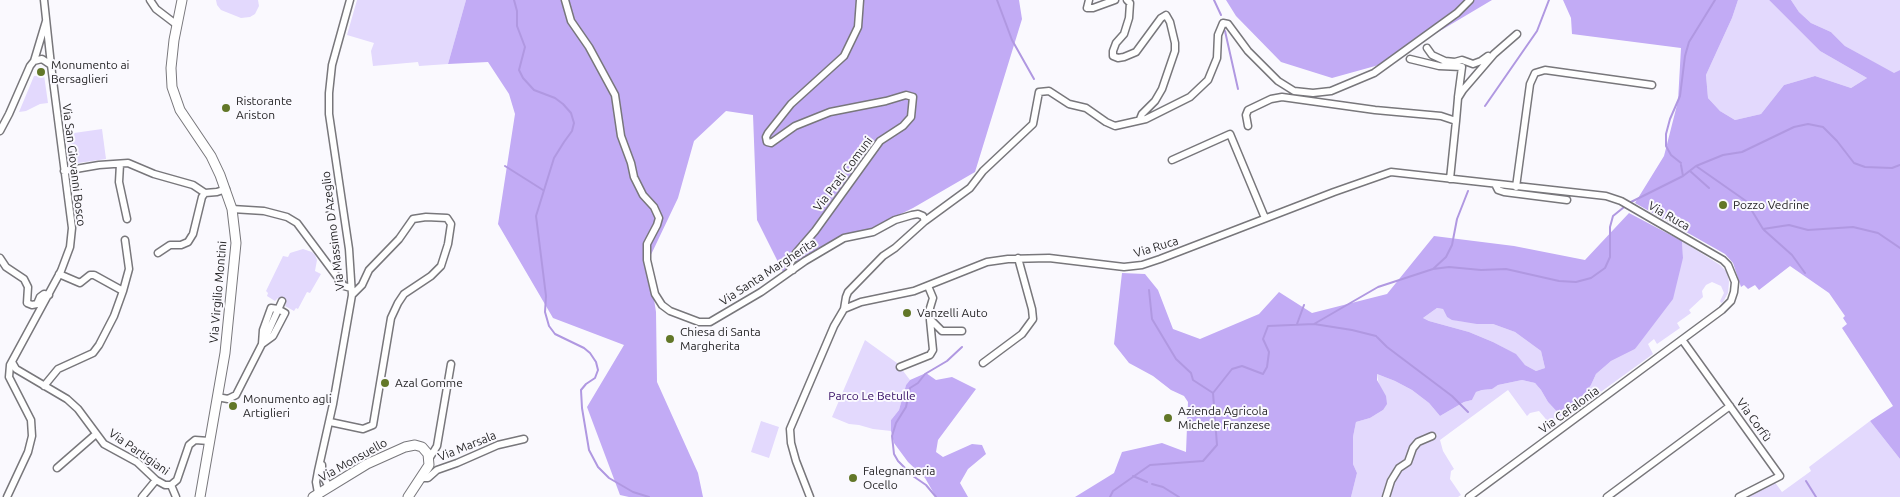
<!DOCTYPE html>
<html>
<head>
<meta charset="utf-8">
<style>
	body { margin:0 }
	canvas { display:block; background:#faf9fe }
</style>
</head>
<body>
<canvas width="1900" height="497"></canvas>
<script>
const context = document.querySelector('canvas').getContext('2d');
context.lineJoin = 'round';
function paint(path, color) {
  context.fillStyle = color;
  context.fill(path, 'evenodd');
}
function poly(rows) {
  const path = new Path2D();
  for (const r of rows) {
    path.moveTo(r[0], r[1]);
    for (let i = 2; i < r.length; i += 2) path.lineTo(r[i], r[i + 1]);
  }
  return path;
}
function stroke(path, color, width, dash) {
  context.strokeStyle = color;
  context.lineWidth = width;
  context.lineCap = dash ? 'butt' : 'round';
  context.setLineDash(dash || []);
  context.stroke(path);
}
function write(font, color, halo, rows, align = 'center') {
  context.font = font + ' Ubuntu,sans-serif';
  context.lineWidth = 4;
  context.setLineDash([]);
  context.textBaseline = 'middle';
  context.strokeStyle = halo;
  context.fillStyle = color;
  for (const [text, x, y, turn = 0] of rows) {
    context.save();
    context.translate(x, y);
    context.rotate((+turn || 0) * Math.PI / 180);
    context.textAlign = isNaN(turn) ? turn : align;
    if (halo) context.strokeText(text, 0, 0);
    context.fillText(text, 0, 0);
    context.restore();
  }
}
paint(poly([
	[216,0,258,0,259,6,255,14,250,17,241,18,221,10,217,5],
	[357,0,466,0,448,64,419,66,418,62,373,66,371,51,374,43,347,35],
	[1738,0,1769,0,1820,51,1867,78,1851,88,1815,76,1784,85,1761,114,1735,120,1720,111,1708,98,1706,75,1732,18],
	[1791,0,1900,0,1900,70,1894,74,1845,46,1831,32,1811,23,1799,12],
	[44,75,48,103,40,104,26,111,19,112,34,76],
	[102,129,106,159,71,164,67,134],
	[1682,241,1720,265,1727,272,1729,282,1728,293,1723,302,1721,303,1720,301,1724,293,1721,286,1712,282,1706,285,1702,291,1703,297,1689,310,1691,313,1677,323,1680,328,1657,344,1654,339,1648,344,1653,354,1591,399,1588,395,1576,405,1591,385,1596,374,1611,361,1635,349,1683,258],
	[303,249,312,252,315,255,317,260,315,271,321,274,310,293,307,292,298,309,296,308,294,311,285,306,286,303,278,298,275,301,267,296,268,293,266,291,283,256,288,257,290,253],
	[1437,308,1443,309,1447,317,1459,321,1493,324,1515,332,1541,351,1545,368,1536,371,1525,365,1515,354,1493,342,1469,332,1429,321,1423,318],
	[865,340,897,363,910,380,906,385,899,410,891,420,891,431,873,429,859,425,849,424,832,417],
	[1377,374,1395,381,1412,390,1429,403,1440,416,1464,402,1472,400,1476,392,1482,390,1491,389,1498,385,1522,380,1535,383,1541,390,1548,402,1561,416,1550,424,1539,411,1530,413,1527,416,1508,390,1440,440,1443,451,1454,469,1451,471,1450,479,1461,495,1458,497,1388,497,1396,476,1414,457,1415,448,1419,443,1438,435,1431,433,1424,437,1414,439,1407,456,1388,477,1383,497,1351,497,1357,473,1353,464,1353,437,1356,422,1370,418,1383,410],
	[761,421,779,427,769,458,751,452],
	[1870,421,1900,459,1900,497,1744,497,1774,481,1782,492,1811,471,1809,467]
]), '#e3d9fd');
paint(poly([
	[466,0,1019,0,1022,19,975,172,913,208,829,249,785,276,757,220,753,115,726,111,694,141,678,198,648,261,656,312,657,382,698,473,703,497,629,497,620,495,587,407,624,345,553,318,498,224,515,114,509,94,488,62,448,64],
	[1226,0,1492,0,1386,63,1332,78,1281,62,1236,16],
	[1563,0,1738,0,1732,18,1706,75,1708,98,1720,111,1735,120,1761,114,1784,85,1815,76,1851,88,1867,78,1820,51,1769,0,1791,0,1799,12,1811,23,1831,32,1845,46,1894,73,1900,70,1900,459,1870,421,1893,406,1842,328,1847,324,1843,318,1845,316,1829,293,1790,266,1759,290,1755,285,1748,289,1744,285,1741,287,1733,263,1725,254,1635,203,1664,156,1678,101,1681,48,1572,34,1571,18],
	[1629,213,1682,241,1683,258,1673,299,1635,349,1611,361,1596,374,1591,385,1576,405,1561,416,1548,402,1541,390,1535,383,1522,380,1498,385,1492,389,1482,390,1476,392,1472,400,1464,402,1440,416,1429,403,1412,390,1395,381,1377,374,1377,380,1386,396,1387,404,1383,410,1370,418,1356,422,1353,437,1353,464,1357,473,1351,497,1075,497,1114,473,1122,452,1162,443,1186,452,1188,402,1184,396,1171,390,1153,376,1129,363,1114,344,1122,273,1145,274,1158,290,1173,329,1200,339,1259,314,1279,292,1312,313,1387,294,1434,236,1514,246,1585,260],
	[1437,308,1443,309,1447,317,1452,320,1477,324,1493,324,1515,332,1541,351,1545,368,1536,371,1525,365,1516,354,1493,342,1469,332,1429,321,1423,318],
	[926,373,936,380,952,377,976,389,938,440,936,452,943,457,972,444,982,445,986,454,968,469,960,483,968,497,936,497,925,478,908,462,894,443,891,431,891,420,899,410,906,385,910,380]
]), '#c2abf5');
stroke(poly([
	[514,0,517,11,517,26,525,47,519,70,523,78,534,90,555,98,563,104,571,113,574,123,572,131,564,142,554,158,536,216,546,296,545,312,549,326,555,334,584,348,590,353,596,362,598,370,595,378,586,384,581,390,582,408,589,450,598,467,609,478,633,492,649,497],
	[997,0,1012,40,1034,79],
	[1214,0,1221,15],
	[1225,31,1238,89],
	[1485,106,1537,31,1549,0],
	[1681,163,1671,155,1666,146,1666,134,1670,119,1680,96,1685,56,1689,42,1715,0],
	[1681,165,1683,176],
	[505,166,543,190],
	[1696,166,1746,201,1763,229,1789,225,1808,230,1853,227,1878,233,1900,248],
	[1690,171,1709,188],
	[1764,230,1792,255,1805,273],
	[1433,269,1446,257,1452,245,1457,219,1468,191],
	[1149,290,1152,319,1176,359,1191,373,1193,380,1213,393],
	[1297,324,1304,305],
	[1314,324,1352,330,1376,336],
	[1377,337,1387,347,1452,396,1468,412],
	[1133,476,1147,482],
	[1806,481,1816,497],
	[1152,484,1163,487,1179,497],
	[936,497,926,485,913,476,898,461,894,454,892,436,896,423,906,407,910,388,918,383,925,374,947,361,962,347],
	[1110,497,1113,491,1150,465,1203,461,1217,445,1213,393,1232,369,1242,366,1263,374,1267,367,1269,352,1263,339,1268,326,1314,324,1378,287,1433,269,1449,267,1481,270,1506,269,1559,281,1576,282,1591,278,1605,268,1610,257,1610,227,1613,216,1629,203,1683,176,1696,166,1723,155,1742,152,1794,127,1808,124,1823,127,1837,141,1854,163,1865,167,1892,168,1900,165]
]), '#b098e1', 2);
const street = poly([
	[44,0,51,65],
	[150,0,156,9,177,25],
	[565,0,571,21,589,47,615,95,621,136,631,163,634,177,643,195,654,207,659,218,657,225,647,244,647,260,655,294,662,305,670,311,699,322,710,322,761,292,805,261,844,238,873,232,895,220,912,215,918,214,923,216,925,221],
	[1089,0,1087,8,1093,8,1115,0],
	[1127,0,1130,3,1129,18,1124,34,1116,43,1113,51,1113,56,1118,58,1124,57,1136,52,1161,18,1166,15,1170,22,1175,43,1175,51,1162,89,1155,101,1142,114,1140,119],
	[1427,48,1432,55,1445,61,1455,62,1462,60,1473,64,1481,61,1488,56],
	[1410,59,1439,66,1462,67,1458,97],
	[1456,121,1458,98,1463,90,1494,54,1517,34],
	[1248,126,1246,115,1248,110,1271,99,1282,97,1375,110,1441,116,1456,121,1450,179],
	[0,131,9,114,30,66,34,61,46,21],
	[1172,160,1230,134,1265,218],
	[120,164,119,182,127,219],
	[64,171,99,165,128,163,154,174,193,185,205,193,217,192,226,189],
	[1495,184,1498,190,1504,192,1567,200],
	[1516,187,1530,84,1535,73,1545,70,1652,85],
	[232,209,264,211,287,217,297,223,344,286,351,288],
	[158,253,170,245,181,245,188,242,193,234,202,197,205,193],
	[0,258,6,267,24,279,28,287,27,303,32,305,37,304,40,297,44,294,49,295],
	[793,270,790,268,790,264,796,253,815,231,880,141,903,126,911,117,913,97,906,95,886,101,830,112,795,126,771,143,767,142,766,137,768,133,791,104,844,56,858,27,860,0],
	[59,274,80,283,90,275,94,275,123,291],
	[928,286,933,298,930,308,930,319,942,331,962,331],
	[844,309,846,297,848,292,883,256,895,248,925,221,970,188,983,171,1033,124,1039,92,1049,91,1069,104,1086,108,1106,122,1115,126,1146,119,1190,97,1208,80,1217,58,1218,35,1223,23,1228,24,1248,51,1278,81,1294,91,1313,93,1331,91,1374,73,1457,13,1470,0],
	[264,341,282,301],
	[1683,341,1780,476,1739,497],
	[12,362,16,369,67,399,78,409,104,444,137,462,156,480,165,485,171,485,177,480,189,445,195,440,209,441],
	[983,363,1022,334,1033,319,1032,309,1018,258],
	[900,367,930,355,933,350,930,320],
	[44,386,58,369,93,353,99,345,114,316,123,291,129,269,125,240],
	[217,397,228,399,236,395,262,344,273,336,285,313,278,309,271,308,263,330,262,344],
	[330,422,363,429,373,425,391,318,398,303,404,294,431,276,441,266,448,244,451,224,447,218,426,217,413,219,399,239,369,270,362,285,352,295],
	[429,459,437,446,451,364],
	[322,465,322,474,329,487],
	[57,468,96,434],
	[421,478,428,478,437,470,457,463,498,445,524,439],
	[171,485,176,497],
	[318,493,316,482,318,471,333,404,352,295,349,249,329,114,329,93,332,65,350,0],
	[7,497,28,452,32,436,31,420,9,377,10,365,61,271,70,247,72,228,51,65,42,59,34,61],
	[142,497,156,480],
	[810,497,796,461,791,443,790,429,834,326,844,309,861,302,914,291,987,262,1008,259,1049,258,1124,267,1142,265,1160,259,1334,192,1391,172,1606,196,1621,201,1723,260,1728,265,1735,282,1734,292,1731,301,1722,310,1469,497],
	[1386,497,1391,481,1399,468,1408,462,1413,448,1418,442,1432,436],
	[1607,497,1730,406]
]);
const secondary = poly([
	[182,0,174,40,171,68,172,87,180,110,211,156,220,175,232,209,236,243,225,353,200,497],
	[313,497,367,464,405,447,415,445,422,447,428,454,429,465,408,497]
]);
stroke(street, '#78777b', 9);
stroke(secondary, '#78777b', 11);
stroke(street, '#fff', 6);
stroke(secondary, '#fff', 9);
for (const [x, y, r, color] of [
	[41,72,5,"#627728"],
	[226,108,5,"#627728"],
	[1723,205,5,"#627728"],
	[907,313,5,"#627728"],
	[670,339,5,"#627728"],
	[385,383,5,"#627728"],
	[233,406,5,"#627728"],
	[1168,418,5,"#627728"],
	[853,478,5,"#627728"]
]) {
  const dot = new Path2D();
  dot.arc(x, y, r, 0, 2 * Math.PI);
  context.fillStyle = color;
  context.fill(dot);
  stroke(dot, '#faf9fe', 2);
}
write('12px', '#272628', '#faf9fe', [
	["Monumento ai",51,65],
	["Bersaglieri",51,79],
	["Ristorante",236,101],
	["Ariston",236,115],
	["Pozzo Vedrine",1733,205],
	["Vanzelli Auto",917,313],
	["Chiesa di Santa",680,332],
	["Margherita",680,346],
	["Azal Gomme",395,383],
	["Monumento agli",243,399],
	["Artiglieri",243,413],
	["Azienda Agricola",1178,411],
	["Michele Franzese",1178,425],
	["Falegnameria",863,471],
	["Ocello",863,485]
], 'left');
write('12px', '#272628', '#faf9fe', [
	["Via San Giovanni Bosco",74,165,83],
	["Via Prati Comuni",843,174,-53],
	["Via Ruca",1669,216,30],
	["Via Massimo D'Azeglio",333,231,-97],
	["Via Ruca",1156,247,-17],
	["Via Santa Margherita",768,272,-33],
	["Via Virgilio Montini",218,292,-85],
	["Via Cefalonia",1569,410,-36],
	["Via Corfù",1754,420,54],
	["Via Marsala",467,446,-22],
	["Via Partigiani",139,452,35],
	["Via Monsuello",353,460,-29]
]);
write('12px', '#381066', '#faf9fe', [
	["Parco Le Betulle",872,396]
]);
</script>
</body>
</html>
